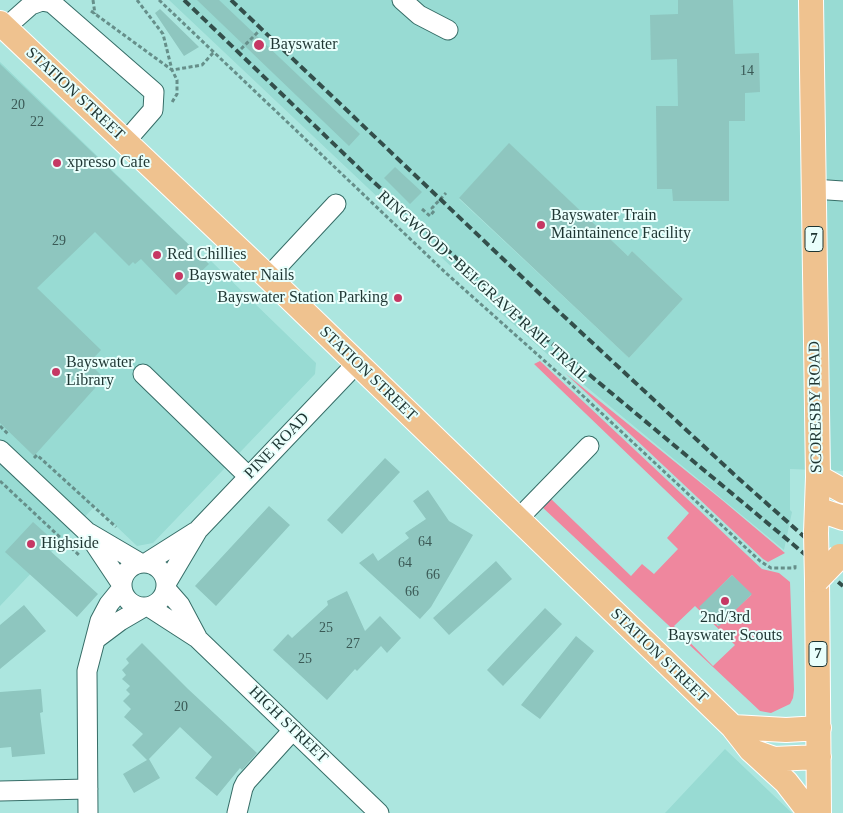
<!DOCTYPE html>
<html>
<head>
<meta charset="utf-8">
<style>
	body { margin:0 }
	canvas { display:block; background:#ace6df }
</style>
</head>
<body>
<canvas width="843" height="813"></canvas>
<script>
const context = document.querySelector('canvas').getContext('2d');
context.lineJoin = 'round';
function paint(path, color) {
  context.fillStyle = color;
  context.fill(path, 'evenodd');
}
function poly(rows) {
  const path = new Path2D();
  for (const r of rows) {
    if (r.length === 3) {
      path.moveTo(r[0] + r[2], r[1]);
      path.arc(r[0], r[1], r[2], 0, 2 * Math.PI);
      continue;
    }
    path.moveTo(r[0], r[1]);
    for (let i = 2; i < r.length; i += 2) path.lineTo(r[i], r[i + 1]);
  }
  return path;
}
function stroke(path, color, width, dash) {
  context.strokeStyle = color;
  context.lineWidth = width;
  context.lineCap = dash ? 'butt' : 'round';
  context.setLineDash(dash || []);
  context.stroke(path);
}
function write(font, color, halo, rows, align = 'center') {
  context.font = font + ' Georgia,serif';
  context.lineWidth = 4;
  context.setLineDash([]);
  context.textBaseline = 'middle';
  context.strokeStyle = halo;
  context.fillStyle = color;
  for (const [text, x, y, turn = 0] of rows) {
    context.save();
    context.translate(x, y);
    context.rotate((+turn || 0) * Math.PI / 180);
    context.textAlign = isNaN(turn) ? turn : align;
    if (halo) context.strokeText(text, 0, 0);
    context.fillText(text, 0, 0);
    context.restore();
  }
}
paint(poly([
	[169,0,843,0,843,471,790,469,790,510,792,512,784,550,555,361,494,307],
	[509,144,628,256,632,251,683,299,629,358,459,199],
	[0,62,208,263,211,261,316,363,315,374,153,543,137,546,95,506,0,606],
	[725,749,792,813,665,813]
]), '#98dbd3');
paint(poly([
	[540,361,762,569,779,573,790,582,794,690,793,698,790,704,771,713,760,711,541,506,549,497,631,576,642,564,654,574,678,549,667,538,689,513,534,364],
	[732,575,751,595,718,626,700,607],
	[695,606,735,645,713,666,674,626],
	[565,373,722,500,785,553,768,562,763,559]
]), '#ef879e');
paint(poly([
	[197,0,219,0,360,134,349,146],
	[678,0,733,0,735,54,759,53,760,92,745,93,745,121,729,121,729,201,673,201,672,189,657,189,656,106,678,106,677,59,651,60,650,15,678,14],
	[160,9,199,47,184,56,155,13],
	[0,64,209,264,176,295,141,259,135,264,133,262,129,266,95,232,37,288,101,350,89,363,104,378,34,456,0,423],
	[509,143,628,256,632,251,683,299,629,358,459,198],
	[395,167,422,192,410,204,384,178],
	[385,458,400,472,342,534,327,520],
	[428,490,449,521,473,535,431,607,420,619,359,563,373,553,378,561,409,538,405,533,426,519,413,501],
	[269,506,290,525,216,606,195,586],
	[33,522,54,541,47,548,98,594,77,617,5,552],
	[496,561,512,579,449,635,433,618],
	[732,575,752,594,719,626,699,607],
	[347,591,365,631,380,616,401,638,387,653,381,646,357,671,355,669,327,700,273,650,288,634,292,638,328,605,327,601],
	[24,605,46,631,0,669,0,625],
	[545,608,562,624,503,686,487,670],
	[576,636,594,651,540,719,521,705],
	[142,643,188,689,257,753,242,770,240,768,217,796,195,778,212,757,180,727,149,759,160,778,134,793,123,774,147,760,132,745,143,734,124,717,131,709,123,701,130,694,126,690,130,686,122,679,126,675,122,670,129,663,126,659],
	[41,689,43,712,40,713,45,754,12,757,11,747,0,748,0,692]
]), '#8ec6bf');
const minor = poly([
	[402,0,419,15,448,30],
	[5,28,31,5,42,1,52,3,154,92,153,110,125,142],
	[813,189,843,191],
	[268,277,336,204],
	[143,374,248,476],
	[0,450,86,531,122,585],
	[518,519,589,446],
	[89,533,140,563],
	[144,585,22],
	[146,563,195,532],
	[166,584,198,530,357,363],
	[166,589,180,605,197,637],
	[149,607,197,638,379,813],
	[96,639,120,621,144,607],
	[0,791,88,789],
	[88,813,87,671,100,621,109,604,122,588],
	[237,813,243,788,246,782,293,730]
]);
const major = poly([
	[811,0,818,477,816,533],
	[0,23,268,277,733,727,751,750,786,782,810,813],
	[818,477,843,491],
	[817,509,843,518],
	[817,580,819,813],
	[733,727,786,730,819,728],
	[752,751,774,759,819,757]
]);
stroke(minor, '#366d67', 21);
stroke(major, '#fff', 26);
stroke(poly([
	[93,0,95,14],
	[137,0,163,34,172,70,177,80,177,94,171,104],
	[159,0,447,274,566,380,760,561,771,568,795,568,795,565],
	[91,11,172,70,202,65,213,53],
	[241,49,258,32],
	[422,209,430,216,434,211,432,208,446,193],
	[0,426,8,434],
	[34,458,37,455,116,527],
	[0,481,80,556]
]), '#668f8a', 3, [4, 2.5]);
stroke(minor, '#fff', 19);
stroke(major, '#efc28f', 24);
stroke(poly([
	[184,0,364,173,519,316,843,586],
	[231,0,542,296,738,478,843,571]
]), '#334f4b', 4, [8, 4]);
const majorBridge = poly([
	[816,533,817,580],
	[817,580,840,556]
]);
stroke(majorBridge, '#fff', 26, []);
stroke(majorBridge, '#efc28f', 24);
for (const [x, y, r, color] of [
	[259,45,6,"#c63864"],
	[57,163,5,"#c63864"],
	[541,225,5,"#c63864"],
	[157,255,5,"#c63864"],
	[179,276,5,"#c63864"],
	[398,298,5,"#c63864"],
	[56,372,5,"#c63864"],
	[31,544,5,"#c63864"],
	[725,601,5,"#c63864"]
]) {
  const dot = new Path2D();
  dot.arc(x, y, r, 0, 2 * Math.PI);
  context.fillStyle = color;
  context.fill(dot);
  stroke(dot, '#e9fffc', 2);
}
write('14px', '#3a5955', null, [
	["14",747,71],
	["20",18,105],
	["22",37,122],
	["29",59,241],
	["64",425,542],
	["64",405,563],
	["66",433,575],
	["66",412,592],
	["25",326,628],
	["27",353,644],
	["25",305,659],
	["20",181,707]
]);
for (const [x, y, w] of [
	[814,239,18],
	[818,654,18]
]) {
  const box = new Path2D();
  box.roundRect(x - w / 2, y - 12.5, w, 25, 4);
  context.fillStyle = '#e9fffc';
  context.fill(box);
  stroke(box, '#1e3532', 1);
}
write('bold 15px', '#1e3532', null, [
	["7",814,239],
	["7",818,654]
]);
write('16px', '#1e3532', '#e9fffc', [
	["Bayswater",270,45],
	["xpresso Cafe",67,163],
	["Bayswater Train",551,216],
	["Maintainence Facility",551,234],
	["Red Chillies",167,255],
	["Bayswater Nails",189,276],
	["Bayswater Station Parking",388,298,"right"],
	["Bayswater",66,363],
	["Library",66,381],
	["Highside",41,544],
	["2nd/3rd",725,618,"center"],
	["Bayswater Scouts",725,636,"center"]
], 'left');
write('16px', '#1e3532', '#e9fffc', [
	["STATION STREET",75,94,43],
	["RINGWOOD - BELGRAVE RAIL TRAIL",483,287,42],
	["STATION STREET",368,374,44],
	["SCORESBY ROAD",816,407,-91],
	["PINE ROAD",277,446,-46],
	["STATION STREET",659,656,44],
	["HIGH STREET",288,725,44]
]);
</script>
</body>
</html>
